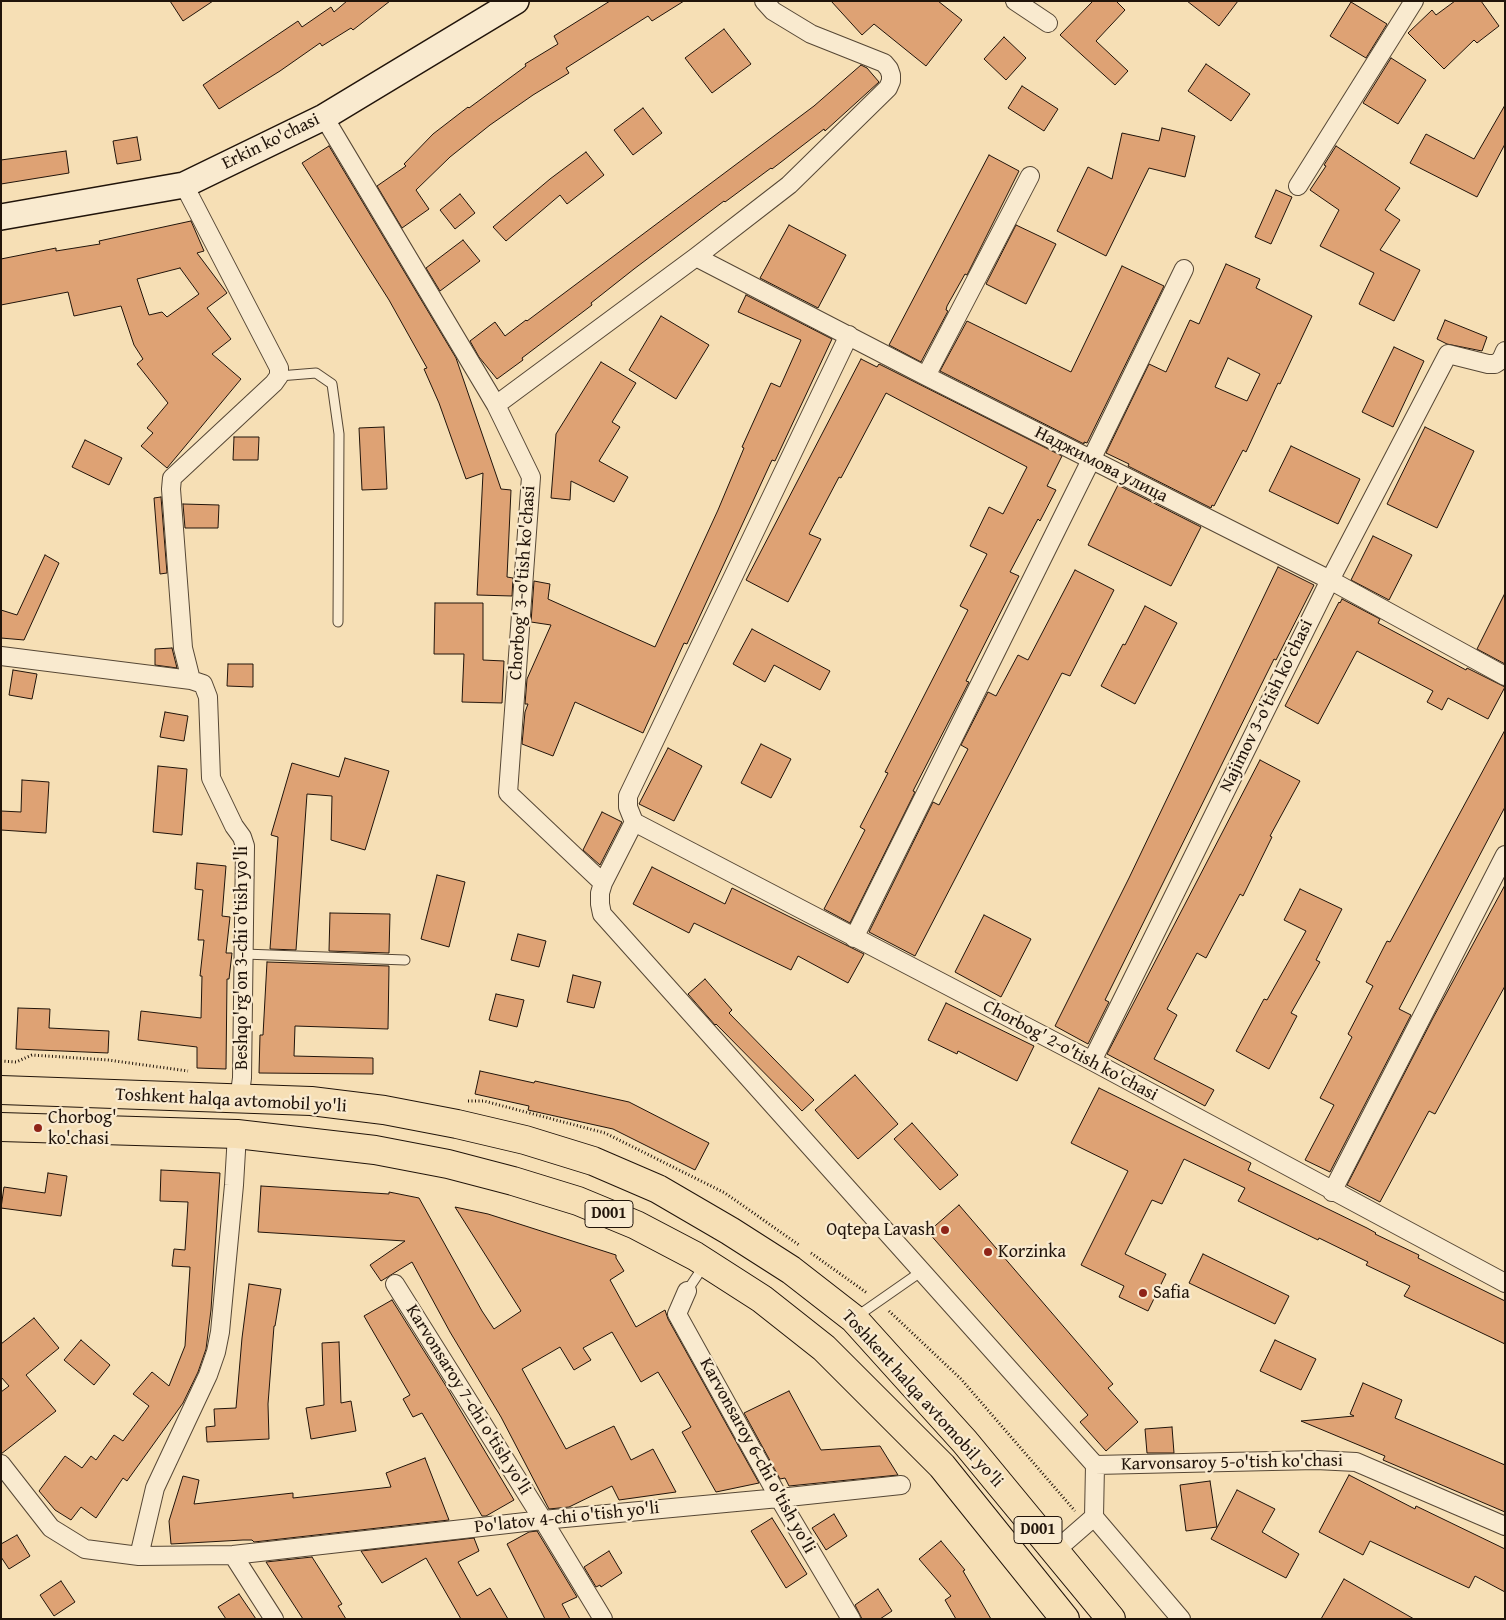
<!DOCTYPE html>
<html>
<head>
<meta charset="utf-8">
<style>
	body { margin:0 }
	#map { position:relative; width:1506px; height:1620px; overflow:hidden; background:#f6dfb5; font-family:"Gentium Book Plus",serif }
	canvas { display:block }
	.frame { position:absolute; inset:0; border:2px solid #21140a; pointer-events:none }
</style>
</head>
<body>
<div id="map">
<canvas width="1506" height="1620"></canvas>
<div class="frame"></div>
</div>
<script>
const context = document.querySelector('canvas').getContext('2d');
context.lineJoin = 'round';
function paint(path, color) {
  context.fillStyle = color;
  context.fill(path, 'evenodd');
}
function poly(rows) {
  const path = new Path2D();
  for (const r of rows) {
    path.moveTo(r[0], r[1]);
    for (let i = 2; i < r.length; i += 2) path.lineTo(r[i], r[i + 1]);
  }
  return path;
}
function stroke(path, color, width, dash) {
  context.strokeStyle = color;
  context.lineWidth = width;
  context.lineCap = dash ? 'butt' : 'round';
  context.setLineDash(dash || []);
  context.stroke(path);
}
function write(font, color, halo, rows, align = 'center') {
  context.font = font + ' "Gentium Book Plus",serif';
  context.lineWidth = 4.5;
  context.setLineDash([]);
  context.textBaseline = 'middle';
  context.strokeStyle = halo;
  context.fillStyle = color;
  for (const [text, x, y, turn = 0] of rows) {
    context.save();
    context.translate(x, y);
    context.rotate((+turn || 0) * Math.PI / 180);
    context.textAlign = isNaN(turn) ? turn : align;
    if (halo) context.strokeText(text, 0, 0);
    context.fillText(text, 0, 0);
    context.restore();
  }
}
const building = poly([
	[170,1,213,1,183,21,170,1],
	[347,1,390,1,353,30,351,28,322,46,320,43,280,71,219,109,203,85,298,21,302,27,331,7,334,12,347,1],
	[610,1,684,1,652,21,648,16,566,68,569,73,533,95,490,125,450,157,416,190,429,209,402,228,377,186,406,166,404,164,433,134,468,107,469,108,526,66,525,64,558,44,554,36,610,1],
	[831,1,938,1,962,20,926,66,874,24,862,35,831,1],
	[1093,1,1116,1,1125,10,1096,41,1128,71,1115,85,1060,35,1093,1],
	[1187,1,1238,1,1219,26,1187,1],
	[1455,1,1481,1,1499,26,1477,43,1474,40,1444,69,1408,33,1432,10,1436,15,1455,1],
	[1351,2,1387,24,1366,58,1330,36,1351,2],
	[724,29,751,64,712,93,685,58,724,29],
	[1004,37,1026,58,1006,80,984,59,1004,37],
	[1391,58,1426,80,1398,124,1363,103,1391,58],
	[1206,64,1250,94,1231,121,1188,91,1206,64],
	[861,65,867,68,879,82,825,131,824,129,772,169,771,168,725,202,724,201,634,269,591,303,592,305,522,358,523,360,497,379,479,357,470,341,495,322,505,336,526,320,527,321,814,106,861,65],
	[1022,86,1058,109,1044,131,1008,108,1022,86],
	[1505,105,1505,144,1477,197,1410,163,1426,134,1474,159,1505,105],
	[643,108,662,133,633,155,614,130,643,108],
	[1162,128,1195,136,1185,177,1149,168,1106,256,1057,231,1088,167,1112,179,1122,133,1159,141,1162,128],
	[137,137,141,160,117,164,113,141,137,137],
	[329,146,456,358,501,489,511,490,507,577,513,578,512,596,477,595,483,473,466,479,439,403,424,369,427,368,389,300,302,163,329,146],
	[1336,146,1400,188,1385,210,1400,220,1380,250,1420,270,1394,321,1359,304,1374,273,1320,246,1339,210,1310,190,1326,166,1324,165,1336,146],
	[66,151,69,173,1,184,1,160,66,151],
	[586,152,604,175,567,204,560,195,506,241,493,227,550,179,586,152],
	[989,155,1019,171,967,275,965,274,947,306,946,310,948,311,921,362,889,345,989,155],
	[1276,190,1292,197,1271,244,1255,237,1276,190],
	[460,194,475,213,455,229,440,210,460,194],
	[191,221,204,251,197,253,227,293,207,308,231,339,212,354,241,379,167,468,141,446,153,433,147,428,168,403,137,364,143,359,134,345,121,306,74,316,68,292,1,305,1,259,56,248,56,251,100,244,99,241,191,221],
	[180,268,199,294,167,317,162,312,149,315,137,279,180,268],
	[789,225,846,255,818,308,760,278,789,225],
	[1016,225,1056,244,1026,304,986,284,1016,225],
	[463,240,480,261,440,291,426,268,463,240],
	[1226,264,1260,279,1256,288,1312,316,1280,384,1278,383,1246,452,1243,450,1214,506,1212,505,1211,508,1128,466,1129,464,1106,453,1149,364,1166,372,1190,320,1199,324,1226,264],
	[1228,358,1260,374,1247,401,1215,387,1228,358],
	[1122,266,1164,286,1087,443,1084,442,1084,444,940,371,967,321,1071,372,1122,266],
	[746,295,832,339,775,461,772,460,687,644,684,643,643,733,575,702,553,756,522,744,525,712,528,704,525,704,527,679,551,625,531,622,534,581,550,584,548,599,655,647,718,510,744,448,742,447,771,383,780,387,801,340,738,312,746,295],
	[661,316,709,345,676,399,629,370,661,316],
	[1445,320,1487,337,1482,351,1447,344,1437,339,1445,320],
	[1394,347,1424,361,1393,427,1362,412,1394,347],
	[861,359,877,367,879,364,1062,456,1047,486,1056,490,1040,521,1038,519,1010,572,1019,576,966,681,969,682,913,791,915,792,850,923,824,909,865,830,860,827,888,773,885,772,968,610,960,606,987,554,970,546,989,507,1003,514,1027,467,886,393,841,478,839,477,809,534,821,539,788,602,746,580,861,359],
	[601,362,636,383,612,422,620,427,599,461,628,477,614,502,571,481,570,500,551,498,556,434,601,362],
	[384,427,387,489,362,490,359,428,384,427],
	[1425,427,1474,451,1437,528,1387,504,1425,427],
	[234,437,259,437,258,460,233,460,234,437],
	[85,440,122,458,109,485,72,467,85,440],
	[1291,446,1360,479,1338,524,1269,491,1291,446],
	[1118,485,1201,527,1171,586,1088,545,1118,485],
	[161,497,167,573,160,574,154,498,161,497],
	[183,504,219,505,218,528,185,528,183,504],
	[1373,536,1412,555,1389,600,1351,580,1373,536],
	[45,555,59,563,24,640,1,638,1,610,17,615,45,555],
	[1278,567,1314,585,1276,660,1274,659,1105,1000,1109,1002,1088,1044,1055,1026,1129,878,1278,567],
	[1075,570,1114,590,1070,676,1062,673,915,956,869,932,933,802,939,805,968,749,961,745,988,692,996,696,1018,655,1028,660,1075,570],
	[1505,593,1505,664,1477,649,1505,593],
	[1342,599,1380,619,1378,623,1466,670,1467,668,1505,687,1488,719,1448,698,1442,710,1427,702,1433,691,1357,651,1318,724,1285,706,1339,602,1340,603,1342,599],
	[435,603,483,603,483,660,504,661,502,703,462,702,464,654,434,654,435,603],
	[1145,606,1177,623,1135,704,1101,686,1123,644,1125,645,1145,606],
	[752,629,830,671,820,690,774,665,765,682,733,664,752,629],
	[172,648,177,668,155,665,155,649,172,648],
	[228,664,253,664,253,687,227,686,228,664],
	[13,670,37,674,32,699,9,695,13,670],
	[165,712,188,716,184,741,160,737,165,712],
	[1505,730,1505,807,1399,1009,1411,1015,1330,1172,1305,1160,1334,1105,1320,1098,1352,1037,1348,1034,1373,986,1366,982,1387,941,1390,942,1505,730],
	[761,744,791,759,771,798,741,783,761,744],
	[668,748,702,766,674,821,639,804,668,748],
	[345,758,389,771,365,850,331,840,332,796,307,794,296,950,270,949,278,837,271,835,292,763,339,777,345,758],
	[1260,760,1300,781,1270,836,1272,837,1243,896,1240,894,1206,958,1197,953,1167,1009,1177,1015,1154,1059,1214,1090,1205,1106,1107,1054,1260,760],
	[158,766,187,769,182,835,153,832,158,766],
	[22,780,49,782,46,833,1,830,1,811,21,812,22,780],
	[602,812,622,822,600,865,583,850,602,812],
	[197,863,226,866,222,916,230,917,226,953,232,953,229,979,227,979,226,1069,197,1068,197,1047,138,1040,141,1011,201,1018,202,976,200,976,204,940,198,940,203,890,195,889,197,863],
	[652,867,725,904,732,888,864,954,848,983,798,956,791,970,694,923,689,933,633,904,652,867],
	[437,875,465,882,449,947,421,939,437,875],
	[1505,885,1505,986,1435,1114,1429,1111,1380,1202,1347,1185,1433,1018,1505,885],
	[1300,889,1342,909,1316,960,1320,962,1291,1013,1297,1016,1269,1069,1236,1051,1264,999,1267,1000,1306,931,1284,920,1300,889],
	[330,913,390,914,389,953,329,951,330,913],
	[984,915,1031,939,1001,997,955,972,984,915],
	[518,934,546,941,539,967,511,960,518,934],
	[267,962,389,966,388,1029,295,1026,294,1056,373,1058,373,1074,259,1073,260,1035,263,1035,267,962],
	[573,975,601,982,594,1008,567,1002,573,975],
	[705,979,732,1010,729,1013,814,1100,802,1111,716,1024,715,1025,688,994,705,979],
	[496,994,524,1000,517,1027,489,1020,496,994],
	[946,1003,1034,1046,1017,1081,958,1051,957,1054,928,1040,946,1003],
	[18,1008,50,1009,49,1028,109,1031,108,1053,16,1049,18,1008],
	[480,1071,534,1083,535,1081,629,1102,709,1143,695,1170,613,1129,528,1110,529,1106,475,1094,480,1071],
	[855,1075,898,1124,858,1159,815,1110,855,1075],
	[1099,1088,1251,1163,1248,1170,1367,1228,1376,1233,1375,1234,1419,1255,1418,1258,1505,1301,1505,1344,1404,1296,1410,1286,1366,1265,1368,1262,1319,1238,1318,1240,1238,1201,1245,1188,1184,1159,1162,1204,1152,1200,1125,1254,1166,1274,1148,1311,1119,1297,1124,1286,1081,1265,1128,1171,1071,1143,1099,1088],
	[912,1123,958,1175,940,1190,894,1139,912,1123],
	[161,1170,220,1173,211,1310,206,1349,198,1372,183,1403,127,1481,123,1478,96,1518,81,1507,71,1520,55,1510,39,1491,65,1456,82,1468,91,1456,96,1460,114,1435,123,1441,149,1406,133,1394,152,1372,169,1386,185,1346,190,1267,172,1266,174,1249,185,1250,188,1202,160,1201,161,1170],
	[48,1173,67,1176,61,1216,1,1208,4,1187,45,1193,48,1173],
	[261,1186,389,1194,389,1192,419,1198,482,1311,494,1329,521,1311,455,1207,488,1214,616,1255,616,1258,624,1271,610,1280,636,1327,665,1310,668,1319,759,1483,716,1492,682,1432,691,1427,658,1372,641,1382,612,1332,583,1348,591,1360,574,1370,560,1347,522,1369,566,1449,614,1426,631,1460,653,1449,676,1492,619,1500,612,1486,569,1507,549,1509,501,1417,450,1332,412,1262,381,1281,370,1265,405,1241,258,1232,261,1186],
	[959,1205,1113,1384,1108,1388,1138,1422,1106,1451,1080,1422,1088,1415,928,1232,959,1205],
	[1203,1254,1289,1296,1275,1324,1189,1283,1203,1254],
	[249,1284,281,1289,275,1326,274,1326,268,1404,269,1439,207,1442,206,1427,215,1426,214,1409,236,1408,242,1338,249,1284],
	[392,1300,446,1386,514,1500,486,1516,482,1516,422,1413,413,1417,403,1399,410,1395,364,1316,392,1300],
	[34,1318,59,1348,26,1375,56,1411,1,1454,1,1392,9,1386,1,1377,1,1344,34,1318],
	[81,1340,110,1365,94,1385,64,1360,81,1340],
	[1275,1340,1316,1359,1301,1390,1260,1371,1275,1340],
	[339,1342,341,1403,351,1401,356,1431,311,1439,306,1408,324,1405,322,1343,339,1342],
	[1363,1383,1402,1400,1395,1418,1505,1465,1505,1512,1383,1460,1385,1456,1301,1421,1354,1416,1350,1414,1363,1383],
	[789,1391,821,1450,880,1446,898,1475,789,1486,785,1478,780,1479,744,1413,789,1391],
	[1172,1427,1174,1453,1147,1453,1145,1429,1172,1427],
	[425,1458,449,1520,254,1542,252,1540,243,1540,171,1544,169,1521,183,1476,199,1480,194,1504,293,1493,293,1498,391,1487,386,1473,425,1458],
	[1349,1475,1415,1509,1416,1506,1505,1549,1505,1592,1475,1576,1469,1588,1370,1541,1363,1555,1319,1532,1349,1475],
	[1210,1481,1217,1527,1186,1531,1180,1485,1210,1481],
	[1237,1490,1275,1509,1262,1532,1299,1554,1286,1578,1211,1539,1237,1490],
	[834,1514,847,1536,826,1550,812,1528,834,1514],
	[772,1518,807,1574,786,1588,751,1531,772,1518],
	[537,1531,577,1597,562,1604,570,1619,545,1619,507,1544,529,1532,537,1531],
	[17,1535,30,1556,9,1569,1,1557,1,1544,17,1535],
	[474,1538,479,1551,458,1562,477,1596,490,1588,508,1619,461,1619,426,1558,382,1583,361,1551,474,1538],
	[941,1541,965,1570,963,1571,991,1619,956,1619,945,1600,951,1596,919,1559,941,1541],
	[609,1551,622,1573,601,1587,600,1585,596,1587,584,1567,609,1551],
	[312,1557,342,1604,338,1606,346,1619,303,1619,266,1562,312,1557],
	[1344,1579,1414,1619,1321,1619,1344,1579],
	[61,1581,75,1602,54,1616,40,1595,61,1581],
	[878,1589,892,1611,880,1619,862,1619,855,1605,878,1589],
	[239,1594,256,1619,226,1619,218,1607,239,1594]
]);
paint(building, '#dea274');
stroke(building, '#21140a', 1);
const lane = poly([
	[279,376,316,373,332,384,339,434,338,622],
	[244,954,405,960],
	[687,1291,705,1264],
	[856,1317,922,1271]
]);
const street = poly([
	[1015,1,1048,23],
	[324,117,496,405,531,477,508,793,603,883],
	[184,185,279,368,279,376,274,383,172,478,171,489,183,648,191,680,203,684,208,697,211,778,234,826,242,837,245,846,242,1078,239,1100],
	[1298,186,1414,1],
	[696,257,926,376,1330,580,1505,676],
	[849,335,628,796,628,807,634,822,603,883,600,893,600,904,602,914,1095,1465,1094,1517,1181,1619],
	[926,376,1030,176],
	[496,405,696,257,789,185,888,88,891,81,891,75,889,69,884,63,811,34,773,11,764,1],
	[1,656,191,680],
	[634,822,1092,1061,1505,1283],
	[854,938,1091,460,1184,269],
	[1092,1061,1330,580,1448,354,1488,364,1495,364,1501,360,1505,351],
	[1332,1192,1505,855],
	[395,1284,543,1520,603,1619],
	[687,1291,677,1314,779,1498,851,1619],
	[1,1464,51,1528,85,1549,139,1556,233,1555,543,1520,779,1498,901,1485],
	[1095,1465,1316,1460,1356,1462,1505,1526],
	[1055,1551,1094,1517],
	[233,1555,274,1619],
	[139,1556,155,1488,208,1375,216,1352,220,1332,234,1185,237,1134]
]);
const secondary = poly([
	[1,217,184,185,324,117,516,1]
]);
const highway = poly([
	[1,1090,311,1101,384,1110,457,1124,525,1140,593,1161,658,1189,730,1231,791,1270,854,1319,965,1442,1111,1619],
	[1,1127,237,1134,375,1150,448,1164,513,1181,578,1201,636,1225,695,1256,762,1299,824,1348,942,1466,1065,1619]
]);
stroke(lane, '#564735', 11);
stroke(street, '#564735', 20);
stroke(secondary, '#21140a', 28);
stroke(highway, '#21140a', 30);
stroke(poly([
	[1,1061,16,1062,32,1055,108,1060,188,1071],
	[468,1101,484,1101,605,1133,725,1193,799,1245],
	[811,1253,867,1293],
	[889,1311,961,1379,1075,1511]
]), '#21140a', 3, [1, 2.5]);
stroke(lane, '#f9eacf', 9);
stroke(street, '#f9eacf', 18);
stroke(secondary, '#f9eacf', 25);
stroke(highway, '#f6dfb5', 28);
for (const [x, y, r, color] of [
	[38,1128,5,"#8f2418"],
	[945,1230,5,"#8f2418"],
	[988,1252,5,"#8f2418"],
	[1143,1293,5,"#8f2418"]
]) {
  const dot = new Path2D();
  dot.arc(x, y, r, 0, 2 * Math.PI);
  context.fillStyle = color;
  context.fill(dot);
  stroke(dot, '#f9eacf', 2);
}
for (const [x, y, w] of [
	[609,1214,48],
	[1038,1530,48]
]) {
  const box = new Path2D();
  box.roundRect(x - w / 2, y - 13.5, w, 27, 4);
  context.fillStyle = '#f9eacf';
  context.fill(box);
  stroke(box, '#21140a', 1);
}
write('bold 16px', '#21140a', null, [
	["D001",609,1214],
	["D001",1038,1530]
]);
write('18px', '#21140a', '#f9eacf', [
	["Erkin ko'chasi",271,142,-26],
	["Наджимова улица",1101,465,27],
	["Chorbog' 3-o'tish ko'chasi",523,583,-86],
	["Najimov 3-o'tish ko'chasi",1267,706,-64],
	["Beshqo'rg'on 3-chi o'tish yo'li",242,958,-90],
	["Chorbog' 2-o'tish ko'chasi",1070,1051,28],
	["Toshkent halqa avtomobil yo'li",231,1101,3],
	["Toshkent halqa avtomobil yo'li",922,1399,48],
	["Karvonsaroy 7-chi o'tish yo'li",468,1400,58],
	["Karvonsaroy 6-chi o'tish yo'li",757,1456,61],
	["Karvonsaroy 5-o'tish ko'chasi",1232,1463,-1],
	["Po'latov 4-chi o'tish yo'li",567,1518,-6]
]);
write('18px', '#21140a', '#f9eacf', [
	["Chorbog'",48,1118],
	["ko'chasi",48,1139],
	["Oqtepa Lavash",935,1230,"right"],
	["Korzinka",998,1252],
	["Safia",1153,1293]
], 'left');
</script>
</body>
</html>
